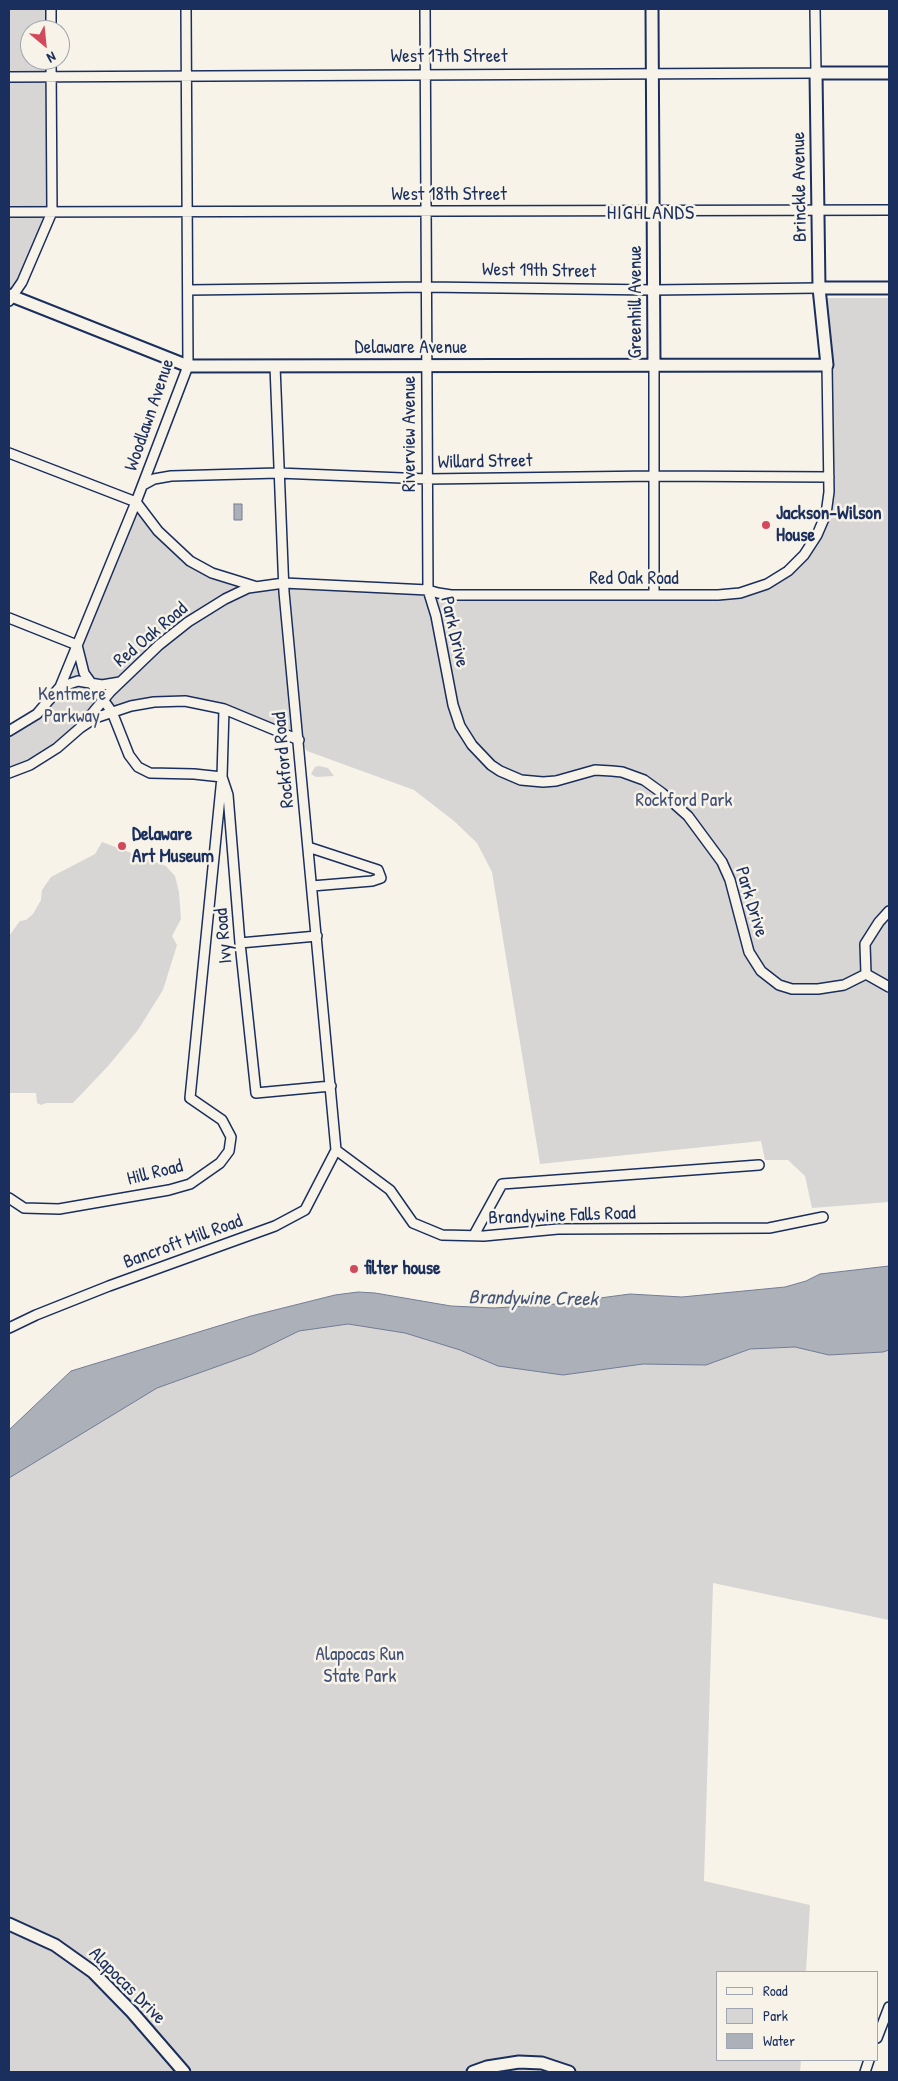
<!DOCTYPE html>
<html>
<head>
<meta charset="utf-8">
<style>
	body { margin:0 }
	#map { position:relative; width:898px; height:2081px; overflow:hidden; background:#f7f3e8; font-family:"Patrick Hand",sans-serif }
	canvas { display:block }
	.frame { position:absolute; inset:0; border:10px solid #1b2f5e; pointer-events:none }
	.legend { position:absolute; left:716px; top:1971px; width:162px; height:90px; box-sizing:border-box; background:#f7f3e8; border:1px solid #9fa5b1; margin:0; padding:6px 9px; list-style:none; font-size:15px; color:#1b2f5e }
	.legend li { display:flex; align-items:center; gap:10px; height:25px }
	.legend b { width:25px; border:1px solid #9fa5b1 }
	.north { position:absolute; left:20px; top:20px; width:50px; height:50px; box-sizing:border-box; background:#f7f3e8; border:1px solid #9fa5b1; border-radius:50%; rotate:152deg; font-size:14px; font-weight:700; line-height:20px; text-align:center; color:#1b2f5e }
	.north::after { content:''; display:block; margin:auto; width:18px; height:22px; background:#d1495b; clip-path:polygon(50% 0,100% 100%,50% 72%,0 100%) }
</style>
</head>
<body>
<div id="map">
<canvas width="898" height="2081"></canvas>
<div class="frame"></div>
<ul class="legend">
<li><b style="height:6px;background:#f7f3e8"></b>Road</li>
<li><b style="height:14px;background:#d7d6d4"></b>Park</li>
<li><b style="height:14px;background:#acb0b9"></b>Water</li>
</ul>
<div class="north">N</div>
</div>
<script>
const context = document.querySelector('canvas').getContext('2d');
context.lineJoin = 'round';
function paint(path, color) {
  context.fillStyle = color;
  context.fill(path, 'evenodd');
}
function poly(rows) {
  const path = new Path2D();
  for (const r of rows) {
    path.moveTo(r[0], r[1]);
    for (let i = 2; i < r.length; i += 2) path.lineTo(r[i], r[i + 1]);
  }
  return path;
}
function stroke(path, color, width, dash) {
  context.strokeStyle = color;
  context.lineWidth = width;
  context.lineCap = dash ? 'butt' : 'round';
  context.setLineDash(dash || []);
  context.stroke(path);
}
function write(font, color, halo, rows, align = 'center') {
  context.font = font + ' "Patrick Hand",sans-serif';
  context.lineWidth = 5;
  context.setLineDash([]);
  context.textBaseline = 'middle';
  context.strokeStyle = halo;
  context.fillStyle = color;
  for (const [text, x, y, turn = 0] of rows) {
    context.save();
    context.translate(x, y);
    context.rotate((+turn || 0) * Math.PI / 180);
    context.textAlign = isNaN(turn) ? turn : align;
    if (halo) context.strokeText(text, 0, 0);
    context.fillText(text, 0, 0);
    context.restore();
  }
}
paint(poly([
	[9,9,51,9,51,30,30,30,30,60,51,60,52,212,11,296,9,289],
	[820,298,889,298,889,1202,812,1208,805,1176,788,1160,765,1160,761,1141,540,1164,492,872,477,843,454,821,414,790,307,751,299,740,224,709,185,701,112,712,104,700,57,748,9,773,9,731,54,695,136,502,190,561,257,587,284,583,438,593,718,595,767,584,812,545,829,492],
	[319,766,328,768,334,776,316,777,311,774,315,767],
	[102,842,166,866,175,876,179,892,181,919,172,936,177,945,163,990,138,1030,109,1065,73,1103,46,1103,41,1105,37,1103,36,1093,9,1093,9,936,20,921,26,920,33,914,41,900,42,890,51,877,95,854],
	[324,1305,484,1324,889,1314,889,1620,713,1583,704,1881,810,1905,806,1972,717,1972,717,2060,801,2060,800,2072,9,2072,9,1456]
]), '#d7d6d4');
const water = poly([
	[234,504,242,504,242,520,234,520,234,504],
	[889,1266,889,1350,883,1352,829,1355,795,1347,750,1349,706,1365,643,1364,563,1375,498,1366,460,1350,405,1333,348,1324,299,1331,252,1354,157,1388,9,1478,9,1430,71,1371,251,1316,335,1295,358,1292,375,1293,451,1306,494,1308,555,1304,630,1294,682,1297,785,1287,806,1281,820,1274,889,1266]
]);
paint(water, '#acb0b9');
stroke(water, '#727c95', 1);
const street = poly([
	[51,9,51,30],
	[425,9,428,590,436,616,453,705,460,726,472,745,491,765,500,771,521,780,543,782,556,781,595,770,612,771,622,772,644,780,662,793,688,816,722,862,730,880,749,952,761,971,779,985,792,989,818,989,844,985,866,974],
	[9,77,816,73,815,9],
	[9,212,889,210],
	[188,290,426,287,653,290,819,288],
	[9,301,22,282,52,212,51,60],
	[654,365,654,595],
	[275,366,284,592,336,1150],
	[9,453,136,502],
	[143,485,154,479,171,476,278,473,427,479,654,476,829,477],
	[136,502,158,531,190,561,212,573,254,586],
	[9,618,77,645,84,673,112,712,129,755,138,767,150,773,194,774,222,777,228,795,240,943,256,1093,331,1086],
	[60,687,78,681,102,685,120,682],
	[80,728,110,692,159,645,188,622,225,599,248,588,284,583,428,590,438,593,451,595,718,595,740,593,767,584,788,571,804,555,817,535,826,514,829,492,827,365],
	[9,731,37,714,60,687,136,502,188,366,186,9],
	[9,773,30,765,57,748,80,728,95,718,131,706,154,702,185,701,224,709,299,740],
	[308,847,378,870,381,878,372,881,312,886],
	[240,943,317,936],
	[866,974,865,944,879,922,889,911],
	[866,974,889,987],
	[336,1150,390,1190,413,1223,442,1235,484,1236,558,1229,769,1228,823,1217],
	[9,1198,24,1208,59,1209,169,1190,190,1184,220,1163,229,1151,231,1137,222,1120,190,1098,222,777,224,709],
	[474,1235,502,1184,759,1165],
	[9,1328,36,1315,109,1286,275,1226,305,1210,336,1150],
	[877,2038,889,2007],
	[865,2072,869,2060]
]);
const secondary = poly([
	[652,9,654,365],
	[819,288,889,288],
	[9,295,188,366,827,365,819,288,816,73,889,73],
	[9,1924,55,1945,93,1972,132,2012,184,2072],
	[473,2072,487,2067,519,2062,542,2063,569,2072]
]);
stroke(street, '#1b2f5e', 12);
stroke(secondary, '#1b2f5e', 15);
stroke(street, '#f7f3e8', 9);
stroke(secondary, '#f7f3e8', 11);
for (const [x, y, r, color] of [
	[766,525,5,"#d1495b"],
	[122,846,5,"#d1495b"],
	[354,1269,5,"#d1495b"]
]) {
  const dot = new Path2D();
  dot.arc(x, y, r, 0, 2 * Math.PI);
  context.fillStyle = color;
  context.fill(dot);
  stroke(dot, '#f7f3e8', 2);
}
write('19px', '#1b2f5e', '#f7f3e8', [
	["West 17th Street",449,57],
	["Brinckle Avenue",800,187,-91],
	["West 18th Street",449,195],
	["West 19th Street",539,271,1],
	["Greenhill Avenue",636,302,-90],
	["Delaware Avenue",411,348],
	["Woodlawn Avenue",150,415,-71],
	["Riverview Avenue",410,434,-90],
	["Willard Street",485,462,-1],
	["Red Oak Road",634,579],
	["Park Drive",454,632,77],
	["Red Oak Road",151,635,-40],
	["Rockford Road",284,760,-95],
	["Park Drive",751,902,73],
	["Ivy Road",224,936,-95],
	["Hill Road",155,1173,-14],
	["Brandywine Falls Road",562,1216,-2],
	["Bancroft Mill Road",183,1242,-20],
	["Alapocas Drive",127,1986,45]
]);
write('bold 19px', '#1b2f5e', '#f7f3e8', [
	["Jackson-Wilson",776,514],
	["House",776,536],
	["Delaware",132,835],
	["Art Museum",132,857],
	["filter house",364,1269]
], 'left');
write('19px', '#415076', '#f7f3e8', [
	["Kentmere",72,695],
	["Parkway",72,717],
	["Rockford Park",684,801],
	["Alapocas Run",360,1655],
	["State Park",360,1677]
]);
context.letterSpacing = '1px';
write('20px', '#1b2f5e', '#f7f3e8', [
	["HIGHLANDS",651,214]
]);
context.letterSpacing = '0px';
write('italic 20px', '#465679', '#f7f3e8', [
	["Brandywine Creek",533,1299,1]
]);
</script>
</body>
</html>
